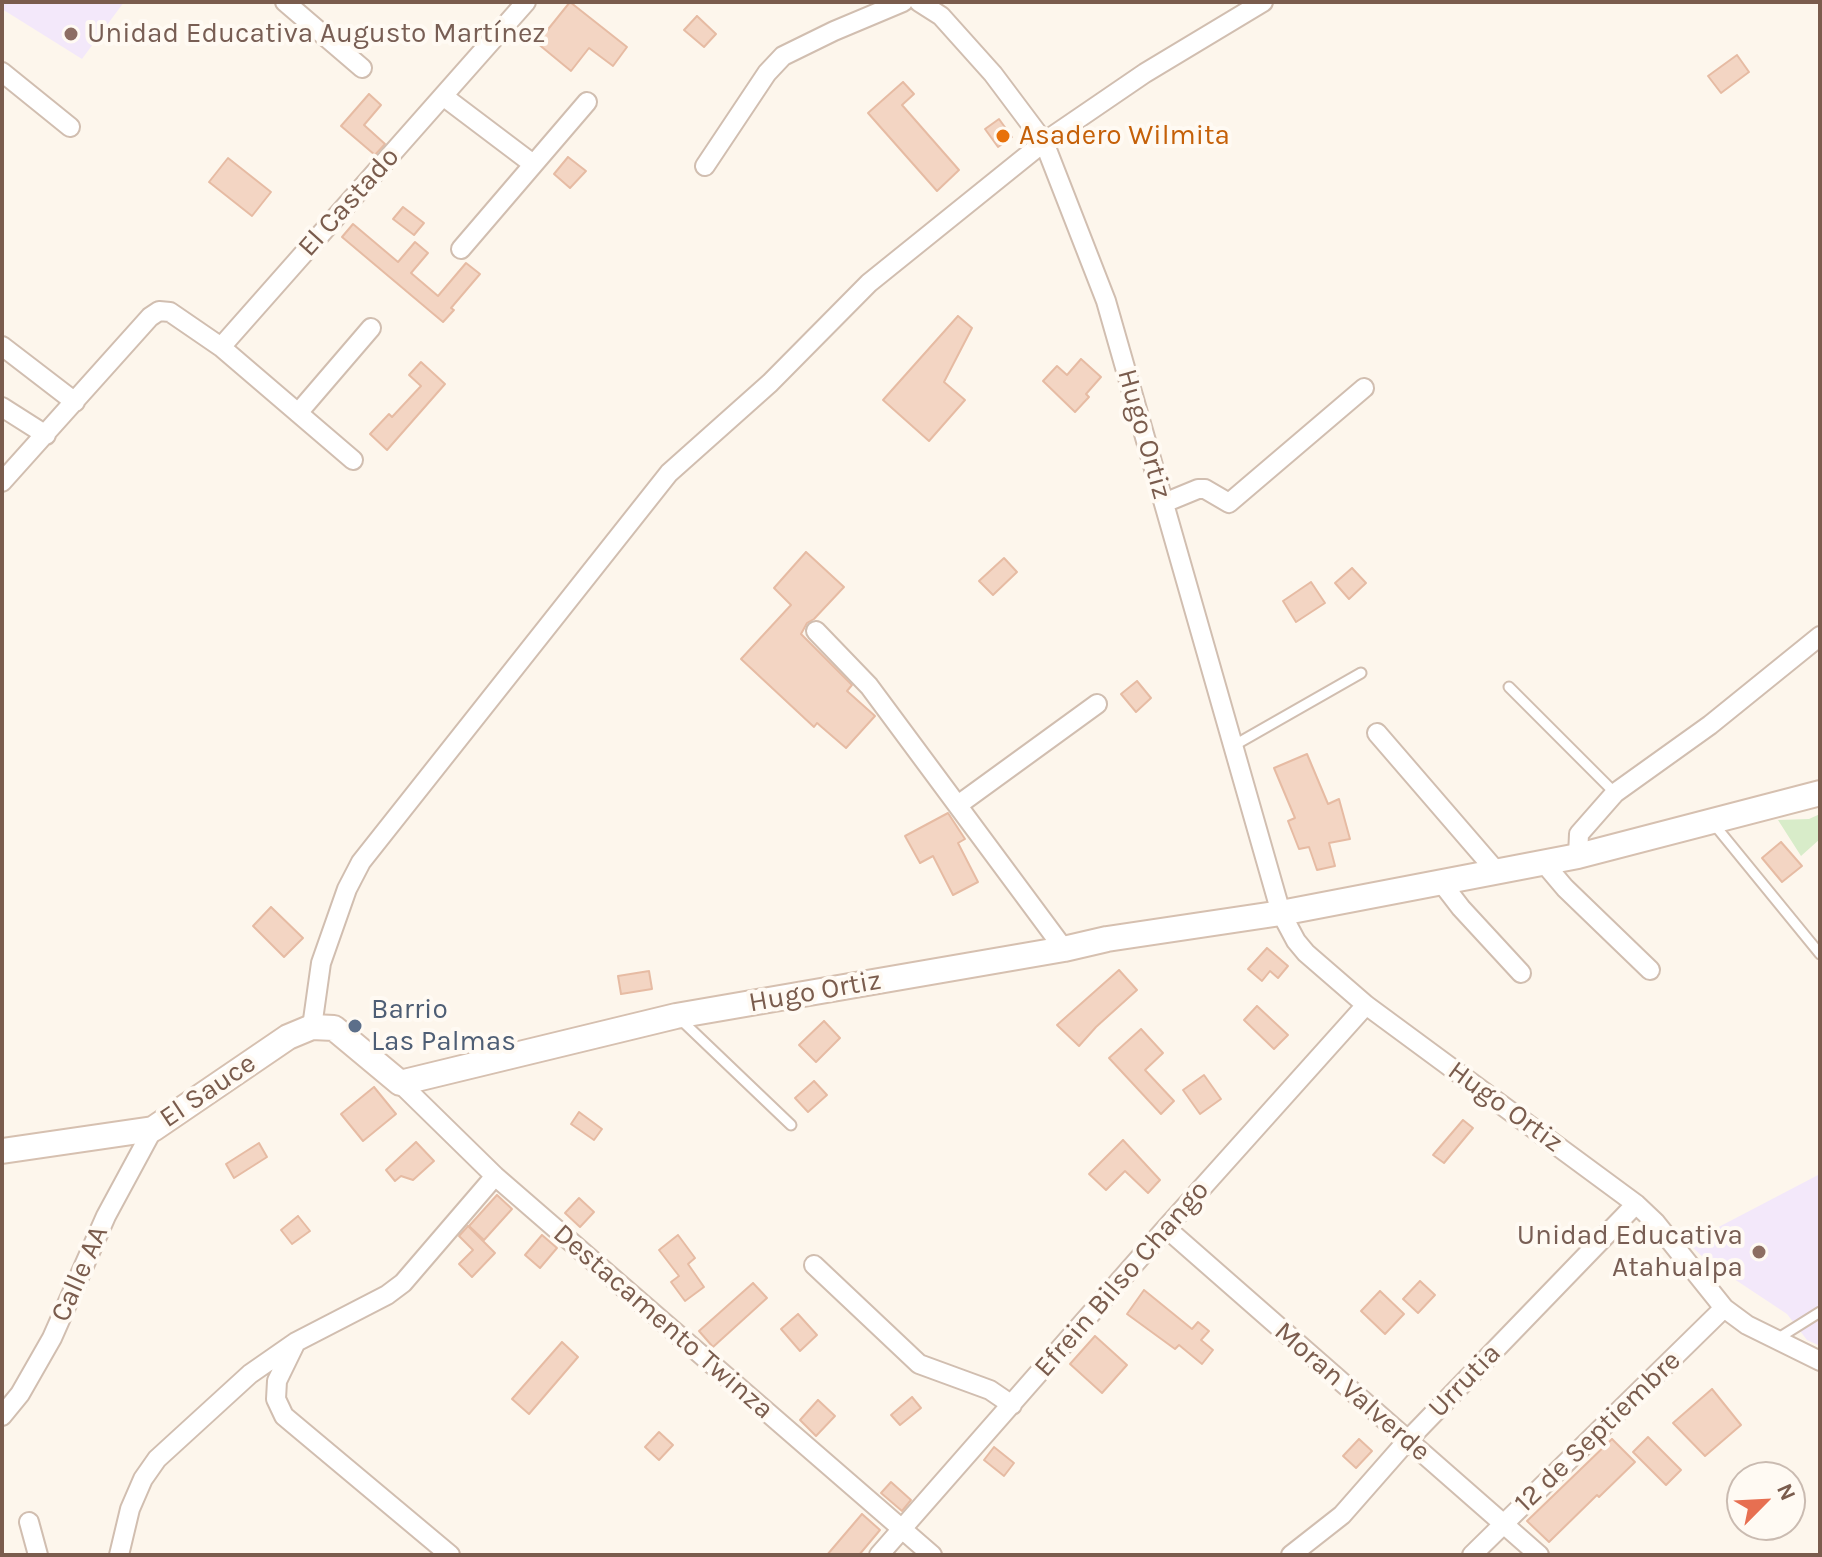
<!DOCTYPE html>
<html>
<head>
<meta charset="utf-8">
<style>
	body { margin:0 }
	#map { position:relative; width:1822px; height:1557px; overflow:hidden; background:#fdf6ec; font-family:Karla,sans-serif }
	canvas { display:block }
	.frame { position:absolute; inset:0; border:4px solid #7a5c4d; pointer-events:none }
	.north { position:absolute; left:1726px; top:1461px; width:80px; height:80px; box-sizing:border-box; background:#fffaf3; border:2px solid #cabbb1; border-radius:50%; rotate:66deg; font-size:22px; font-weight:700; line-height:32px; text-align:center; color:#7a5c4d }
	.north::after { content:''; display:block; margin:auto; width:28px; height:36px; background:#e76f51; clip-path:polygon(50% 0,100% 100%,50% 72%,0 100%) }
</style>
</head>
<body>
<div id="map">
<canvas width="1822" height="1557"></canvas>
<div class="frame"></div>
<div class="north">N</div>
</div>
<script>
const context = document.querySelector('canvas').getContext('2d');
context.lineJoin = 'round';
function paint(path, color) {
  context.fillStyle = color;
  context.fill(path, 'evenodd');
}
function poly(rows) {
  const path = new Path2D();
  for (const r of rows) {
    path.moveTo(r[0], r[1]);
    for (let i = 2; i < r.length; i += 2) path.lineTo(r[i], r[i + 1]);
  }
  return path;
}
function stroke(path, color, width, dash) {
  context.strokeStyle = color;
  context.lineWidth = width;
  context.lineCap = dash ? 'butt' : 'round';
  context.setLineDash(dash || []);
  context.stroke(path);
}
function write(font, color, halo, rows, align = 'center') {
  context.font = font + ' Karla,sans-serif';
  context.lineWidth = 8;
  context.setLineDash([]);
  context.textBaseline = 'middle';
  context.strokeStyle = halo;
  context.fillStyle = color;
  for (const [text, x, y, turn = 0] of rows) {
    context.save();
    context.translate(x, y);
    context.rotate((+turn || 0) * Math.PI / 180);
    context.textAlign = isNaN(turn) ? turn : align;
    if (halo) context.strokeText(text, 0, 0);
    context.fillText(text, 0, 0);
    context.restore();
  }
}
paint(poly([
	[2,2,124,2,82,59,2,9],
	[1820,1174,1820,1346,1807,1340,1787,1314,1707,1261,1688,1243]
]), '#f3e8fa');
paint(poly([
	[1820,814,1820,839,1801,856,1778,820,1809,819]
]), '#d8ecc9');
const building = poly([
	[570,2,627,47,613,66,589,48,571,71,537,43,570,2],
	[697,16,716,34,704,47,684,30,697,16],
	[1737,55,1749,72,1721,93,1708,76,1737,55],
	[903,82,914,94,902,105,959,170,937,191,868,113,903,82],
	[369,94,381,105,364,125,385,144,375,155,341,126,369,94],
	[999,119,1012,137,998,147,985,129,999,119],
	[568,157,586,171,570,188,554,174,568,157],
	[228,158,271,192,252,216,209,182,228,158],
	[403,207,424,223,414,235,393,219,403,207],
	[353,224,398,262,415,242,428,253,411,273,438,296,466,263,480,274,451,308,454,310,443,322,342,237,353,224],
	[958,316,972,328,944,382,965,400,929,441,883,400,958,316],
	[1081,359,1101,377,1086,394,1089,397,1075,412,1043,381,1057,366,1067,375,1081,359],
	[421,362,445,384,387,450,370,434,389,414,392,417,421,386,409,375,421,362],
	[806,552,844,587,814,619,807,623,801,634,852,685,847,691,875,716,846,748,817,723,814,727,741,659,791,605,774,588,806,552],
	[1004,558,1017,572,993,595,979,581,1004,558],
	[1352,568,1366,583,1349,599,1335,583,1352,568],
	[1311,582,1325,603,1296,622,1283,601,1311,582],
	[1137,681,1151,698,1136,712,1121,694,1137,681],
	[1307,754,1328,804,1339,799,1350,839,1329,843,1335,866,1317,870,1309,847,1299,849,1288,821,1295,818,1274,768,1307,754],
	[948,813,965,839,958,843,978,882,953,895,933,856,920,863,905,836,948,813],
	[1781,842,1802,866,1782,882,1762,858,1781,842],
	[271,907,303,938,284,957,253,926,271,907],
	[1267,948,1288,966,1278,978,1270,971,1262,981,1248,969,1267,948],
	[1119,970,1137,990,1096,1027,1079,1046,1057,1025,1119,970],
	[649,971,652,989,621,994,618,976,649,971],
	[1257,1006,1288,1035,1274,1049,1244,1020,1257,1006],
	[824,1021,840,1038,816,1062,799,1045,824,1021],
	[1141,1029,1163,1053,1145,1070,1174,1101,1161,1114,1109,1058,1141,1029],
	[1204,1075,1221,1099,1200,1114,1183,1090,1204,1075],
	[814,1081,827,1095,808,1112,795,1098,814,1081],
	[374,1087,396,1114,363,1141,341,1114,374,1087],
	[579,1112,602,1129,594,1140,571,1124,579,1112],
	[1463,1120,1473,1128,1444,1163,1433,1155,1463,1120],
	[1123,1140,1160,1180,1148,1193,1125,1171,1106,1190,1089,1174,1123,1140],
	[416,1142,434,1161,413,1180,401,1176,395,1181,386,1170,416,1142],
	[259,1143,267,1157,234,1178,226,1164,259,1143],
	[497,1195,512,1209,484,1240,469,1226,497,1195],
	[579,1198,594,1212,580,1227,565,1213,579,1198],
	[298,1216,310,1231,292,1244,281,1230,298,1216],
	[468,1226,495,1253,472,1277,459,1264,473,1250,459,1236,468,1226],
	[542,1235,557,1248,540,1268,525,1255,542,1235],
	[678,1235,695,1258,688,1264,704,1287,685,1301,671,1282,679,1276,659,1250,678,1235],
	[1420,1281,1435,1295,1418,1313,1403,1299,1420,1281],
	[753,1283,767,1298,713,1347,699,1331,753,1283],
	[1144,1290,1192,1329,1198,1322,1209,1331,1201,1340,1213,1350,1202,1364,1179,1345,1175,1349,1127,1314,1144,1290],
	[1380,1291,1404,1314,1385,1334,1361,1311,1380,1291],
	[798,1314,817,1335,800,1351,781,1329,798,1314],
	[1095,1336,1127,1365,1102,1393,1070,1364,1095,1336],
	[562,1342,578,1357,529,1414,512,1399,562,1342],
	[1712,1389,1741,1425,1705,1456,1673,1423,1712,1389],
	[912,1397,921,1408,900,1425,891,1415,912,1397],
	[818,1400,835,1416,816,1436,800,1420,818,1400],
	[659,1432,673,1445,659,1460,645,1447,659,1432],
	[1648,1437,1681,1470,1666,1485,1633,1452,1648,1437],
	[1359,1439,1372,1451,1356,1468,1343,1456,1359,1439],
	[1612,1439,1635,1462,1599,1497,1597,1495,1549,1542,1527,1521,1612,1439],
	[994,1447,1014,1463,1004,1476,984,1460,994,1447],
	[891,1482,911,1500,902,1511,881,1493,891,1482],
	[862,1514,880,1530,859,1555,827,1555,862,1514]
]);
paint(building, '#f3d5c3');
stroke(building, '#e6bba3', 2);
const lane = poly([
	[1509,687,1615,793],
	[1233,746,1361,673],
	[1713,823,1820,954],
	[679,1018,791,1125],
	[1777,1339,1820,1312]
]);
const street = poly([
	[285,2,362,68],
	[919,2,941,16,993,74,1044,142,1106,301,1281,913,1296,941,1306,953,1366,1005,1636,1204,1655,1222,1724,1308,1747,1325,1820,1361],
	[2,72,70,127],
	[443,96,533,164],
	[705,166,767,73,783,56,834,31,903,2],
	[461,249,587,102],
	[2,346,75,402],
	[221,347,353,460],
	[2,407,46,435],
	[298,413,371,328],
	[2,482,150,317,159,311,170,312,221,347,526,2],
	[1164,503,1198,489,1205,489,1229,503,1364,388],
	[816,631,869,686,1064,949],
	[1377,733,1497,872],
	[958,805,1097,704],
	[1578,856,1579,834,1615,793,1710,725,1820,636],
	[1543,862,1565,888,1650,970],
	[1441,882,1461,908,1521,973],
	[312,1027,321,963,347,889,361,862,669,473,770,383,869,283,1044,142,1145,73,1263,2],
	[400,1083,495,1176,932,1555],
	[1166,1228,1539,1555],
	[814,1265,919,1364,990,1390,1012,1405],
	[295,1344,277,1381,276,1399,284,1416,450,1555],
	[2,1416,20,1394,52,1338,106,1216,153,1129],
	[29,1522,38,1555],
	[119,1555,130,1509,143,1479,157,1459,250,1374,296,1342,387,1295,403,1283,495,1176],
	[879,1555,1166,1228,1366,1005],
	[1291,1555,1342,1515,1407,1441,1636,1204],
	[1472,1555,1724,1308]
]);
const secondary = poly([
	[2,1151,153,1129,288,1037,312,1027,334,1028,400,1083,676,1016,1064,949,1107,939,1281,913,1578,856,1820,793]
]);
stroke(lane, '#d1beb0', 13);
stroke(street, '#d1beb0', 22);
stroke(secondary, '#d6c0b0', 28);
stroke(lane, '#fff', 9);
stroke(street, '#fff', 18);
stroke(secondary, '#fff', 24);
for (const [x, y, r, color] of [
	[71,34,8,"#8d6e63"],
	[1003,136,8,"#e8710a"],
	[355,1026,8,"#5c6f8a"],
	[1759,1252,8,"#8d6e63"]
]) {
  const dot = new Path2D();
  dot.arc(x, y, r, 0, 2 * Math.PI);
  context.fillStyle = color;
  context.fill(dot);
  stroke(dot, '#fffaf3', 3);
}
write('28px', '#785e54', '#fffaf3', [
	["Unidad Educativa Augusto Martínez",87,34],
	["Unidad Educativa",1743,1236,"right"],
	["Atahualpa",1743,1268,"right"]
], 'left');
write('28px', '#c56008', '#fffaf3', [
	["Asadero Wilmita",1019,136]
], 'left');
write('28px', '#7a5c4d', '#fffaf3', [
	["El Castado",349,202,-48],
	["Hugo Ortiz",1144,434,74],
	["Hugo Ortiz",815,992,-10],
	["El Sauce",208,1091,-34],
	["Hugo Ortiz",1505,1107,36],
	["Calle AA",80,1274,-66],
	["Efrein Bilso Chango",1122,1279,-49],
	["Destacamento Twinza",663,1322,41],
	["Urrutia",1465,1381,-46],
	["Moran Valverde",1352,1392,41],
	["12 de Septiembre",1598,1432,-44]
]);
write('28px', '#4e5e75', '#fffaf3', [
	["Barrio",371,1010],
	["Las Palmas",371,1042]
], 'left');
</script>
</body>
</html>
